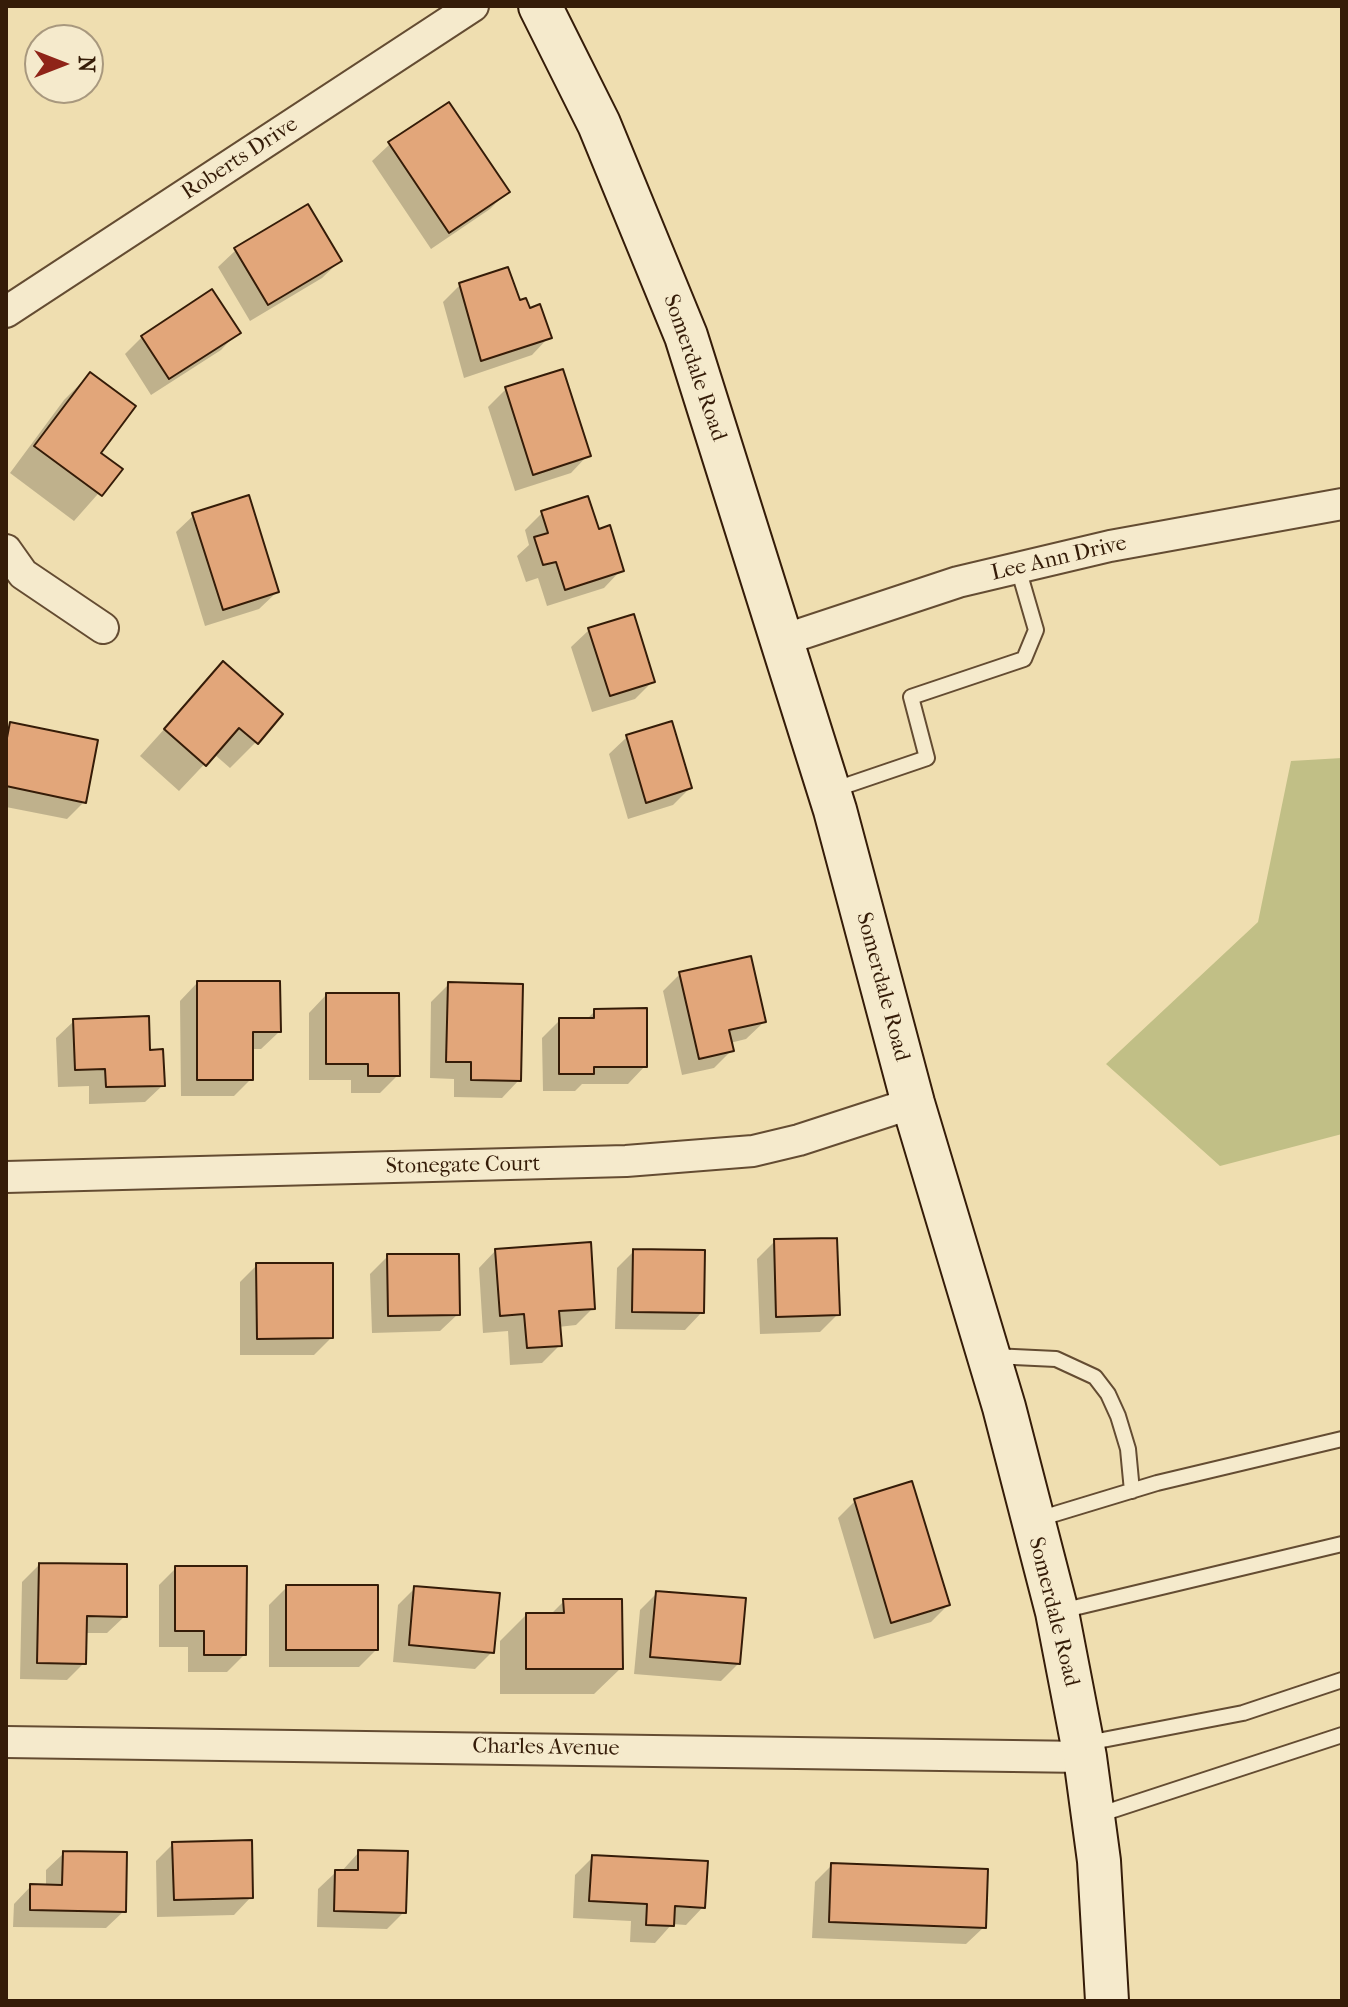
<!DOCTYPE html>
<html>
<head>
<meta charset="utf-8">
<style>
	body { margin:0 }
	#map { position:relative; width:1348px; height:2007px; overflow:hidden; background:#efdeb0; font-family:"IM FELL French Canon",serif }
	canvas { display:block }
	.frame { position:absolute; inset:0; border:8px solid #351c08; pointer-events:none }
	.north { position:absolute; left:24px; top:24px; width:80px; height:80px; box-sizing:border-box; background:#f5eacc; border:2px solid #a8987e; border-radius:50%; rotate:90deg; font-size:22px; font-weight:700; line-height:32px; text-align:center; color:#351c08 }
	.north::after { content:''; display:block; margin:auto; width:28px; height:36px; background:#8f2418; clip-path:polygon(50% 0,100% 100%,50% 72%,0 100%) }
</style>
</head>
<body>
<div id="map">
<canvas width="1348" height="2007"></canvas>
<div class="frame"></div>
<div class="north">N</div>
</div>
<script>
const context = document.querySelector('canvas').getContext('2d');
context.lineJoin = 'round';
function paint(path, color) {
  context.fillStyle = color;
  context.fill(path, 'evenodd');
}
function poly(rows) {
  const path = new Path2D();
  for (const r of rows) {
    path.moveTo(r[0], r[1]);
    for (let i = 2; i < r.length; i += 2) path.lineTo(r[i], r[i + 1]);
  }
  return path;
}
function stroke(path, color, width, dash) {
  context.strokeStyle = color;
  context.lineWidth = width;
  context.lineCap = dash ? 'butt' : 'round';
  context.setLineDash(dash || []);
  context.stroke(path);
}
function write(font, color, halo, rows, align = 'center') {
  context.font = font + ' "IM FELL French Canon",serif';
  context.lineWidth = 6;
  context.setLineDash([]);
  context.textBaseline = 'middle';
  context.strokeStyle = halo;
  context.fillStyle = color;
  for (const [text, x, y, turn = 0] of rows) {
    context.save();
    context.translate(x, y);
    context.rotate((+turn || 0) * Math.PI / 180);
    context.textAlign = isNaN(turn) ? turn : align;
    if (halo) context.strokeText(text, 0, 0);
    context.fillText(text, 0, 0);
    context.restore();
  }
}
paint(poly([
	[1342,758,1342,1134,1220,1166,1106,1064,1258,922,1291,761]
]), '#c1bf86');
paint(poly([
	[390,144,507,192,490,209,431,249,372,161],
	[236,250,340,261,322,278,250,321,218,267],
	[460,285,518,303,549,337,532,355,464,378,443,302],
	[238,332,221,350,151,395,125,354,142,337],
	[90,374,98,453,120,469,74,521,10,473,64,400],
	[506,389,588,455,571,473,515,491,488,407],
	[542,513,598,531,621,570,604,588,547,606,538,578,526,582,517,556,529,545,525,530],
	[194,515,277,592,259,609,205,626,176,532],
	[589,630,653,681,635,699,592,712,571,647],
	[223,664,256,742,230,768,214,754,179,791,140,756],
	[11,724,84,802,67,819,6,807,6,729],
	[627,737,690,788,673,805,628,819,609,754],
	[680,974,764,1022,746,1039,730,1043,732,1050,714,1068,682,1075,663,991],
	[197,983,279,1032,261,1049,251,1049,251,1079,234,1096,181,1096,180,1001],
	[449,984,519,1080,502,1098,454,1097,454,1079,430,1078,431,1002],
	[326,995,398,1075,380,1093,351,1093,351,1080,309,1080,309,1013],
	[595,1011,645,1066,628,1084,582,1084,575,1091,543,1091,542,1038,560,1020,586,1020],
	[74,1021,148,1052,163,1085,145,1102,89,1104,89,1086,58,1087,56,1038],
	[775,1241,838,1314,820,1332,760,1334,757,1259],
	[496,1250,593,1308,576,1325,558,1327,560,1345,542,1363,510,1365,508,1331,483,1333,479,1268],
	[634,1251,702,1312,685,1330,615,1329,617,1268],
	[388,1256,458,1314,440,1331,372,1333,370,1274],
	[257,1265,331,1338,314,1355,240,1355,240,1282],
	[855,1501,948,1605,931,1622,874,1639,838,1518],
	[39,1565,125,1616,107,1633,85,1633,84,1663,67,1680,20,1679,22,1582],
	[176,1568,244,1655,227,1672,188,1672,188,1647,159,1647,159,1585],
	[287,1587,376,1650,359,1667,269,1667,269,1605],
	[415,1588,492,1652,475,1669,393,1662,398,1605],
	[657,1593,738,1664,721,1681,634,1674,640,1610],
	[564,1601,621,1668,594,1694,500,1694,500,1641,526,1615,550,1615],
	[173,1844,251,1897,234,1915,157,1917,156,1861],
	[359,1852,404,1912,387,1929,317,1927,318,1889,336,1872,341,1872],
	[64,1853,124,1911,106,1928,13,1927,14,1904,31,1886,46,1887,46,1870],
	[593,1857,703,1907,686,1925,672,1924,655,1943,630,1942,631,1921,573,1918,575,1875],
	[832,1865,984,1927,966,1944,812,1938,815,1882]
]), '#0003');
const building = poly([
	[449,102,510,192,449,233,388,142,449,102],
	[308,204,342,261,268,305,234,248,308,204],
	[508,267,520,300,526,298,530,308,540,304,552,338,481,361,459,283,508,267],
	[212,289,241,333,169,379,141,336,212,289],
	[563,369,591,456,533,475,505,387,563,369],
	[90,372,136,406,101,453,123,469,102,496,34,446,90,372],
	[249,495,279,592,223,610,192,513,249,495],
	[588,496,599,529,610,525,624,571,565,590,556,562,543,565,534,537,548,533,541,511,588,496],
	[634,614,655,682,610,696,588,628,634,614],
	[223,661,283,714,258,744,239,728,206,766,164,729,223,661],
	[672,721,692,788,646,803,626,735,672,721],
	[10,722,98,740,86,803,6,786,6,743,10,722],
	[751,956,766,1022,729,1030,734,1051,699,1059,679,972,751,956],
	[197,981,280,981,281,1032,253,1032,253,1080,197,1080,197,981],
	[448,982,523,984,521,1081,471,1080,471,1062,446,1062,448,982],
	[326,993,399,993,400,1076,368,1076,368,1064,326,1064,326,993],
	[647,1008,647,1067,594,1067,594,1074,559,1074,559,1018,594,1018,594,1009,647,1008],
	[149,1016,150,1050,163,1049,165,1086,106,1087,105,1069,75,1070,73,1019,149,1016],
	[837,1238,840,1315,776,1317,774,1239,837,1238],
	[591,1242,595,1309,559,1311,562,1346,527,1348,524,1314,500,1316,495,1249,591,1242],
	[633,1249,705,1250,704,1313,632,1312,633,1249],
	[387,1254,459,1254,460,1315,388,1316,387,1254],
	[256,1263,333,1263,333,1338,257,1339,256,1263],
	[912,1481,950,1605,891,1623,854,1499,912,1481],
	[39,1563,127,1564,127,1617,87,1616,86,1664,37,1663,39,1563],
	[175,1566,247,1566,246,1655,204,1655,204,1631,175,1631,175,1566],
	[286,1585,378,1585,378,1650,286,1650,286,1585],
	[414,1586,500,1593,494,1653,409,1645,414,1586],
	[656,1591,746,1598,740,1664,650,1657,656,1591],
	[563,1599,622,1599,623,1669,526,1669,526,1613,564,1613,563,1599],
	[252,1840,253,1898,174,1900,172,1842,252,1840],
	[358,1850,408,1851,406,1913,334,1911,335,1870,358,1870,358,1850],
	[63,1851,127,1852,126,1912,30,1910,30,1884,62,1885,63,1851],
	[592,1855,708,1861,705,1908,675,1906,674,1926,646,1925,647,1904,589,1901,592,1855],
	[831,1863,988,1869,986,1928,829,1922,831,1863]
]);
paint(building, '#e2a67a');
stroke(building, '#351c08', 2);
const lane = poly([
	[833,790,927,758,911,697,1024,659,1036,630,1018,568],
	[993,1356,1056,1359,1095,1377,1108,1394,1118,1416,1128,1449,1132,1491],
	[1035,1520,1157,1483,1342,1439],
	[1061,1611,1342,1544],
	[1087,1743,1243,1713,1342,1680],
	[1095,1816,1342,1735]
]);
const street = poly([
	[6,312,473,6],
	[6,550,23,574,103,628],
	[783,640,958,582,1110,546,1342,504],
	[6,1177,626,1161,753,1151,799,1140,913,1103],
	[6,1742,1085,1757]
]);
const secondary = poly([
	[540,6,599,124,686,336,835,810,913,1103,1004,1407,1057,1612,1085,1757,1099,1861,1107,2001]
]);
stroke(lane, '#644c32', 18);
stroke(street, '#644c32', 34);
stroke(secondary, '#351c08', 46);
stroke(lane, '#f5eacc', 14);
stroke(street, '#f5eacc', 30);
stroke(secondary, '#f5eacc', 42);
write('22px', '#351c08', '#f5eacc', [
	["Roberts Drive",240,159,-33],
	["Somerdale Road",694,368,71],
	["Lee Ann Drive",1059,559,-13],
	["Somerdale Road",882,987,75],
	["Stonegate Court",463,1166,-1],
	["Somerdale Road",1053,1612,76],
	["Charles Avenue",546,1748,1]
]);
</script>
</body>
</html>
